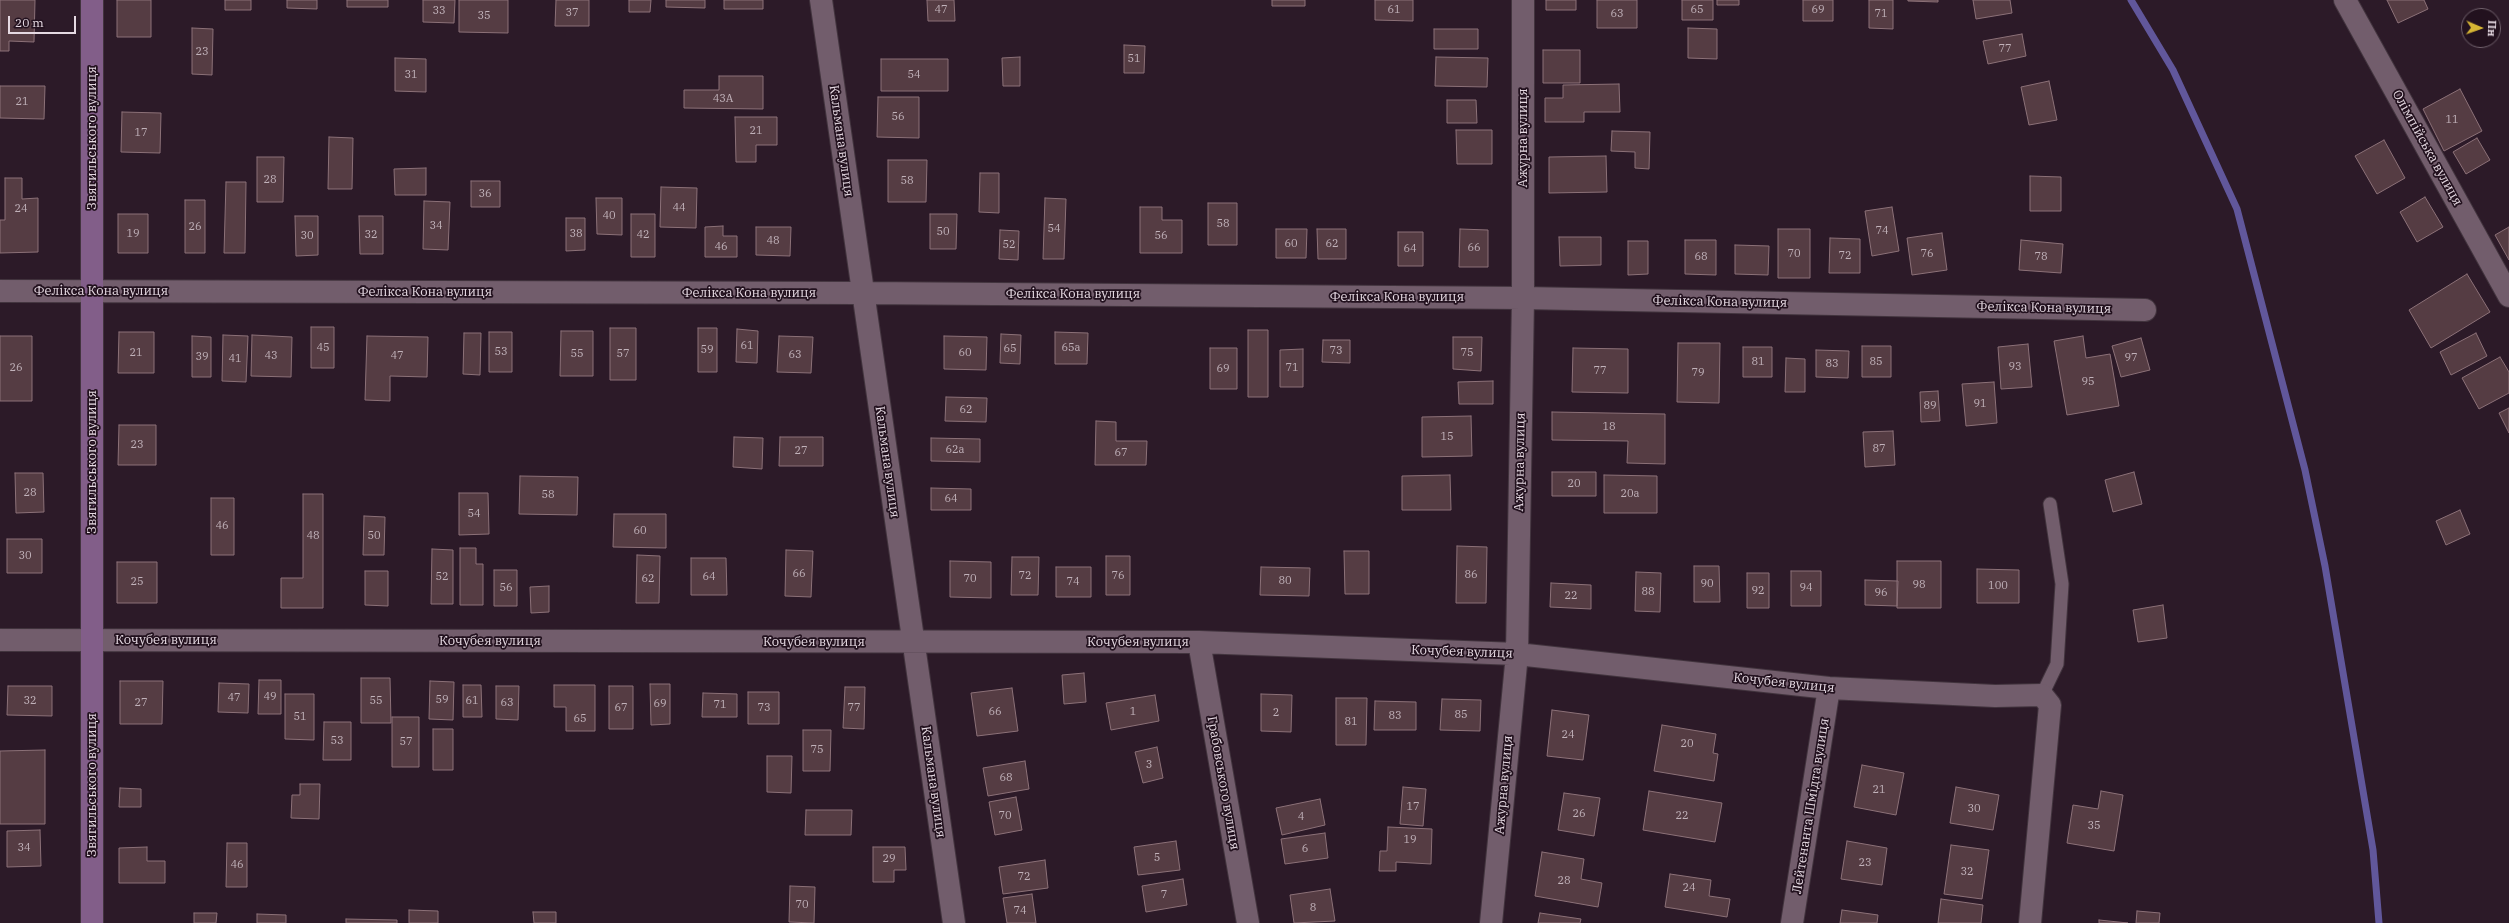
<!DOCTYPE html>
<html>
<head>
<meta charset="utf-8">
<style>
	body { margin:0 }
	#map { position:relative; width:2509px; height:923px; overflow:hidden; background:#2c1a28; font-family:"IBM Plex Serif",serif }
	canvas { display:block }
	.north { position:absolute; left:2461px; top:8px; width:40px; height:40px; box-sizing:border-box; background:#22111e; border:1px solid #70616c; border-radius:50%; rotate:92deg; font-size:11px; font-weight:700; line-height:16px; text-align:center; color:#e5d9e2 }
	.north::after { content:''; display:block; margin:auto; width:14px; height:18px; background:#d6b534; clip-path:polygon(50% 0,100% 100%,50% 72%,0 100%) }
	.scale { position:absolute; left:8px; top:16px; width:68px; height:18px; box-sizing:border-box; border:2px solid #e5d9e2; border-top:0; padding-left:5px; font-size:12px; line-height:14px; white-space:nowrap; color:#e5d9e2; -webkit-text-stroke:3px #22111e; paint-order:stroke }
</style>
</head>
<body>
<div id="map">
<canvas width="2509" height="923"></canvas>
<div class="north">Пн</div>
<div class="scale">20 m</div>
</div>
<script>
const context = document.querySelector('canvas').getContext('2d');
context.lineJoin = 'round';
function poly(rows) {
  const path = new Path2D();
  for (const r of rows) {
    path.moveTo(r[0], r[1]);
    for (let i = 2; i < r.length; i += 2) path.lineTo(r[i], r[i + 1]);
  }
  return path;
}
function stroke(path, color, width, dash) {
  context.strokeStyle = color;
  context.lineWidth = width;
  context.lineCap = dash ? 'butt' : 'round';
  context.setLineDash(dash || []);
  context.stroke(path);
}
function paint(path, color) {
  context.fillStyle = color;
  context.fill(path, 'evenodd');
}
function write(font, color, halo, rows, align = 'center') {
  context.font = font + ' "IBM Plex Serif",serif';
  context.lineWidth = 3.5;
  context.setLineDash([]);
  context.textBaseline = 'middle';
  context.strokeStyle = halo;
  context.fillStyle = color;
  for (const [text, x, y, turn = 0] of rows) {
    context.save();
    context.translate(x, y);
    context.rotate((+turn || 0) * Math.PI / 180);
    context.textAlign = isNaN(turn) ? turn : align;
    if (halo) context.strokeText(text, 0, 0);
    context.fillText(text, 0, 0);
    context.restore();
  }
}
stroke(poly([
	[2131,0,2173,70,2237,209,2305,470,2325,566,2373,850,2379,923]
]), '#61579b', 7);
const building = poly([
	[0,0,35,0,34,42,9,41,9,51,0,51,0,0],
	[117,0,151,0,151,37,117,37,117,0],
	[225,0,251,0,251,10,225,10,225,0],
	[287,0,317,0,317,9,287,8,287,0],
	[347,0,388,0,388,7,347,7,347,0],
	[423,0,455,0,454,23,423,22,423,0],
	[459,0,508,0,508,33,459,32,459,0],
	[556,0,589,0,589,26,555,26,556,0],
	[629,0,651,0,650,12,629,12,629,0],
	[666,0,705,0,705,8,666,7,666,0],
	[724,0,763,0,763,9,724,9,724,0],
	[927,0,954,0,955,21,928,21,927,0],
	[1272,0,1305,0,1305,6,1272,6,1272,0],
	[1375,0,1413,0,1413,21,1375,20,1375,0],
	[1546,0,1576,0,1576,10,1546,10,1546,0],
	[1597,0,1637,0,1637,28,1597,28,1597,0],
	[1682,0,1713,0,1713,20,1682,20,1682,0],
	[1717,0,1739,0,1739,5,1717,5,1717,0],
	[1803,0,1833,0,1833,21,1803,21,1803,0],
	[1869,0,1893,0,1893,29,1869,28,1869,0],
	[1908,0,1938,0,1938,2,1908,1,1908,0],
	[1973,0,2010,0,2012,13,1976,19,1973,0],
	[2387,0,2424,0,2428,9,2398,23,2387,0],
	[192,28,213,29,212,75,192,74,192,28],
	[1688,28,1717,29,1717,59,1688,58,1688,28],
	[1434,29,1478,29,1478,49,1434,49,1434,29],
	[2022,34,2026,56,1988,64,1983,41,2022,34],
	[1124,45,1145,46,1144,73,1124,73,1124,45],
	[1543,50,1580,50,1580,83,1543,83,1543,50],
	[1020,57,1020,86,1003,86,1002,58,1020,57],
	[1436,57,1488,58,1487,87,1435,86,1436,57],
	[395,58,426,59,426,92,395,91,395,58],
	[881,59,948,59,948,91,881,91,881,59],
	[719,76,763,76,763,109,684,108,684,90,719,90,719,76],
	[2049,81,2057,120,2029,125,2021,87,2049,81],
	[1619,84,1620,112,1584,112,1584,122,1545,122,1545,98,1563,98,1563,85,1619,84],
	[0,86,45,86,44,119,0,118,0,86],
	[2460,89,2482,131,2444,151,2423,109,2460,89],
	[878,97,919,97,919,138,877,137,878,97],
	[1447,100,1476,100,1477,123,1447,123,1447,100],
	[122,112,161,113,160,153,121,152,122,112],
	[735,117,777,117,777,145,756,145,756,162,736,162,735,117],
	[1456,130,1492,130,1492,164,1457,164,1456,130],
	[1612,131,1650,132,1649,169,1635,168,1635,152,1611,151,1612,131],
	[329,137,353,138,352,189,328,189,329,137],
	[2477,138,2490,160,2466,174,2453,152,2477,138],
	[2384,140,2405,178,2377,194,2355,156,2384,140],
	[1606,156,1607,192,1549,193,1549,157,1606,156],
	[257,157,284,157,283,202,257,202,257,157],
	[888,160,927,160,926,202,888,202,888,160],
	[426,168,426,195,395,195,394,169,426,168],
	[980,173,999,173,999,213,979,212,980,173],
	[2030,176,2061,177,2061,211,2030,211,2030,176],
	[5,178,22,178,22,199,38,198,38,252,0,253,0,220,5,220,5,178],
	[471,181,500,181,500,207,471,207,471,181],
	[226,182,246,182,245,253,224,253,226,182],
	[661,187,697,188,696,228,660,227,661,187],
	[2425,197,2443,227,2417,242,2400,212,2425,197],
	[596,198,622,198,622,235,597,234,596,198],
	[1045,198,1066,199,1064,259,1043,259,1045,198],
	[185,200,205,200,205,253,185,253,185,200],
	[424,201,450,202,448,250,423,249,424,201],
	[1208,203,1237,203,1237,245,1208,245,1208,203],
	[1140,207,1162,207,1162,220,1182,220,1182,253,1140,253,1140,207],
	[1892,207,1899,251,1872,256,1865,211,1892,207],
	[118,214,148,214,148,253,118,253,118,214],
	[631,214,655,214,655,257,631,257,631,214],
	[930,214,957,214,956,249,930,249,930,214],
	[295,216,318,216,318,255,296,256,295,216],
	[359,216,383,216,383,254,360,254,359,216],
	[566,218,585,218,585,250,566,251,566,218],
	[723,226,723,236,737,236,737,257,705,257,705,227,723,226],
	[756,227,791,227,790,256,756,255,756,227],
	[2509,227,2509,260,2495,235,2509,227],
	[1276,229,1307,229,1306,258,1276,258,1276,229],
	[1317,229,1346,229,1346,259,1318,259,1317,229],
	[1460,229,1488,230,1488,267,1459,267,1460,229],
	[1778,229,1810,229,1810,278,1778,278,1778,229],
	[1000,230,1019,231,1018,260,999,259,1000,230],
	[1398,232,1423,232,1423,266,1398,266,1398,232],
	[1942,233,1947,270,1912,275,1907,238,1942,233],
	[1559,237,1601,237,1601,265,1560,266,1559,237],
	[1830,238,1860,239,1860,273,1829,273,1830,238],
	[1685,240,1716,240,1716,275,1685,274,1685,240],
	[2021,240,2063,244,2061,273,2019,270,2021,240],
	[1628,241,1648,241,1648,274,1628,275,1628,241],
	[1735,245,1769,246,1768,275,1735,274,1735,245],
	[2467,274,2490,312,2431,348,2409,310,2467,274],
	[311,327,334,327,334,368,311,368,311,327],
	[610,328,636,328,636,380,610,380,610,328],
	[698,328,717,328,717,372,698,372,698,328],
	[737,329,758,331,757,363,736,362,737,329],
	[1248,330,1268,330,1268,397,1248,397,1248,330],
	[561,331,593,331,593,376,560,376,561,331],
	[119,332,154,332,154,373,118,373,119,332],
	[489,332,512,332,512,372,489,372,489,332],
	[1055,332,1088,333,1087,364,1055,364,1055,332],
	[464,333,481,333,480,375,463,374,464,333],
	[2476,333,2487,356,2451,375,2440,352,2476,333],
	[1001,334,1021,335,1020,364,1000,363,1001,334],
	[223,335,248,336,246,382,222,381,223,335],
	[252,335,292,337,291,377,251,376,252,335],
	[0,336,32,336,32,401,0,401,0,336],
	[192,336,211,337,211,377,192,377,192,336],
	[367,336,428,337,427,377,390,376,390,401,365,400,367,336],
	[779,336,813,337,811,373,777,372,779,336],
	[944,336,987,337,986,370,944,369,944,336],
	[2083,336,2086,358,2110,354,2119,406,2067,415,2054,341,2083,336],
	[1453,337,1482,337,1481,371,1453,369,1453,337],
	[2141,338,2150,370,2121,377,2112,346,2141,338],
	[1323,340,1350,340,1350,363,1322,362,1323,340],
	[1678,343,1720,343,1719,403,1677,402,1678,343],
	[2028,344,2032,387,2001,389,1998,347,2028,344],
	[1862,346,1891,346,1891,377,1862,377,1862,346],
	[1743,347,1772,347,1772,377,1743,377,1743,347],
	[1210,348,1237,348,1237,389,1210,389,1210,348],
	[1573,348,1628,349,1628,393,1572,392,1573,348],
	[1303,349,1303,387,1280,387,1280,350,1303,349],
	[1816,350,1849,351,1848,378,1816,377,1816,350],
	[2500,357,2509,372,2509,393,2479,409,2462,378,2500,357],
	[1786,358,1805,359,1805,392,1785,392,1786,358],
	[1493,381,1493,404,1459,404,1458,382,1493,381],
	[1994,382,1997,423,1966,426,1962,384,1994,382],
	[1938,391,1940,421,1921,422,1920,392,1938,391],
	[946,397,987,398,986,422,945,421,946,397],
	[2509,408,2509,433,2499,413,2509,408],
	[1552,412,1665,414,1665,464,1627,463,1628,441,1552,440,1552,412],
	[1471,416,1472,456,1422,457,1422,417,1471,416],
	[1096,421,1116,422,1116,441,1147,441,1146,465,1095,465,1096,421],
	[119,425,156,425,156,465,118,465,119,425],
	[1893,431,1895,465,1865,467,1863,432,1893,431],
	[734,437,763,438,762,469,733,467,734,437],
	[780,437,823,437,823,466,779,466,780,437],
	[931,438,980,439,980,462,931,461,931,438],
	[1552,472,1596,472,1596,496,1552,496,1552,472],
	[2134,472,2142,504,2113,512,2105,480,2134,472],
	[15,473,43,473,44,512,16,513,15,473],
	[1450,475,1451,510,1402,510,1402,476,1450,475],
	[1604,475,1657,476,1657,513,1604,513,1604,475],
	[520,476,578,477,577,515,519,514,520,476],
	[931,488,971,489,971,510,931,510,931,488],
	[459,493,488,493,489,534,459,535,459,493],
	[303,494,323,494,323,608,281,608,281,578,303,578,303,494],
	[211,498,234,498,234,555,211,555,211,498],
	[2460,510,2470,534,2446,545,2436,521,2460,510],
	[614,514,666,514,666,548,613,547,614,514],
	[364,516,385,517,384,555,363,555,364,516],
	[7,539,42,539,42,573,7,573,7,539],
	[1457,546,1487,547,1486,603,1456,603,1457,546],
	[460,548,476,548,476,564,483,564,483,605,460,605,460,548],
	[432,549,453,550,453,604,431,604,432,549],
	[786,550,813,551,811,597,785,596,786,550],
	[1344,551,1369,551,1369,594,1345,594,1344,551],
	[637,555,660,556,659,603,636,603,637,555],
	[1106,556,1130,556,1130,595,1106,595,1106,556],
	[1012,557,1039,557,1038,595,1011,595,1012,557],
	[691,558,726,558,727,595,691,595,691,558],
	[950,561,991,562,991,598,950,597,950,561],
	[1897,561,1941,561,1941,608,1897,608,1897,561],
	[117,562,157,562,157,603,117,603,117,562],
	[1694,566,1719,566,1720,602,1694,602,1694,566],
	[1056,567,1091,567,1091,597,1056,597,1056,567],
	[1261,567,1310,568,1309,596,1260,595,1261,567],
	[1977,569,2019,570,2019,603,1977,603,1977,569],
	[494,570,517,570,517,606,494,606,494,570],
	[365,571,388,571,388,606,365,605,365,571],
	[1791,571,1821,571,1821,606,1791,606,1791,571],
	[1636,572,1661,573,1660,612,1635,611,1636,572],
	[1747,573,1769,573,1769,608,1747,608,1747,573],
	[1865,580,1898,581,1897,606,1865,605,1865,580],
	[1551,583,1591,585,1591,609,1550,607,1551,583],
	[549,586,549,612,531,613,530,587,549,586],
	[2163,605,2167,638,2138,642,2133,610,2163,605],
	[1084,673,1086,702,1064,704,1062,675,1084,673],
	[361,678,390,678,391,723,361,723,361,678],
	[259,680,281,680,281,714,258,714,259,680],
	[120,681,163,681,162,724,120,724,120,681],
	[430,681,454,682,453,720,429,719,430,681],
	[219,683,249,684,248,713,218,712,219,683],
	[650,684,670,684,670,724,651,725,650,684],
	[463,685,481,685,482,717,463,717,463,685],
	[554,685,595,685,595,731,566,731,566,707,554,707,554,685],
	[8,686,52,686,52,716,7,715,8,686],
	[496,686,519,686,518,720,496,719,496,686],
	[609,686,633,686,633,729,609,729,609,686],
	[845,687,865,687,864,729,843,728,845,687],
	[1012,688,1018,731,977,736,971,693,1012,688],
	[748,692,779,692,779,724,748,724,748,692],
	[703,693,737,694,737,717,702,717,703,693],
	[285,694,314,694,314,740,285,739,285,694],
	[1261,694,1292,695,1291,732,1261,731,1261,694],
	[1155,695,1159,721,1111,730,1106,703,1155,695],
	[1336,698,1367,698,1366,745,1336,745,1336,698],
	[1442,699,1481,700,1480,731,1440,730,1442,699],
	[1375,701,1416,702,1416,730,1374,730,1375,701],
	[1552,710,1589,715,1583,760,1547,756,1552,710],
	[392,717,419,717,419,767,392,767,392,717],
	[324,722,351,722,351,760,323,760,324,722],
	[1662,725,1716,734,1713,753,1718,754,1714,781,1654,771,1662,725],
	[433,729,453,729,453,770,433,770,433,729],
	[803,730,831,730,830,771,803,771,803,730],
	[1157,747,1163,778,1143,783,1135,752,1157,747],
	[45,750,45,824,0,824,0,751,45,750],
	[767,756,792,756,791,793,767,792,767,756],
	[1025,761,1029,789,988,796,983,768,1025,761],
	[1862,765,1904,773,1896,815,1854,807,1862,765],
	[300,784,320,784,319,819,291,818,292,795,300,795,300,784],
	[1403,787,1426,789,1423,826,1400,824,1403,787],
	[1956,787,1999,795,1993,830,1950,823,1956,787],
	[120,788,141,789,141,807,119,807,120,788],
	[1649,791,1722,803,1715,842,1643,830,1649,791],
	[2101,791,2123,795,2114,851,2067,843,2073,805,2098,809,2101,791],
	[1564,793,1600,798,1594,836,1558,830,1564,793],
	[1016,797,1022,830,995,835,989,802,1016,797],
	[1320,799,1325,825,1282,835,1276,808,1320,799],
	[806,810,852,810,851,835,805,835,806,810],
	[1388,827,1432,829,1431,864,1396,862,1396,871,1379,871,1380,851,1387,851,1388,827],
	[40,830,41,866,7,867,7,831,40,830],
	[1325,833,1328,858,1285,864,1281,839,1325,833],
	[1176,841,1180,870,1138,875,1134,847,1176,841],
	[1847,841,1887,848,1882,885,1841,879,1847,841],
	[227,843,247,843,247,887,226,887,227,843],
	[1951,845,1989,850,1982,899,1944,894,1951,845],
	[147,847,147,861,165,861,165,883,119,883,119,848,147,847],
	[873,847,905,847,906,870,894,870,894,882,873,882,873,847],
	[1542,852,1584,859,1581,879,1602,883,1598,907,1535,896,1542,852],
	[1045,860,1048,888,1003,894,999,867,1045,860],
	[1670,874,1711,880,1709,896,1730,899,1727,917,1665,907,1670,874],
	[1183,879,1187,905,1146,912,1142,886,1183,879],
	[790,886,815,887,814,923,789,922,790,886],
	[1330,889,1335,921,1294,923,1290,895,1330,889],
	[1032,894,1036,923,1007,923,1003,898,1032,894],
	[1941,899,1983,905,1981,923,1938,923,1941,899],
	[409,910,438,911,438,923,409,923,409,910],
	[1842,910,1878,915,1877,923,1840,923,1842,910],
	[2137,911,2160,913,2159,923,2136,923,2137,911],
	[533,912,556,912,556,923,534,923,533,912],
	[194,913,217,913,216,923,194,923,194,913],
	[1540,913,1581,919,1580,923,1538,923,1540,913],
	[257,914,286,915,286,923,257,923,257,914],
	[346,919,397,920,397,923,346,923,346,919],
	[2099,920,2128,923,2099,923,2099,920]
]);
paint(building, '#553c43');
stroke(building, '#8c7178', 1);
const lane = poly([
	[2042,695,2057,664,2062,584,2050,504]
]);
const street = poly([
	[821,0,954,923],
	[2345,0,2509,296],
	[0,291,863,293,1523,298,2145,310],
	[0,640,1199,642,1517,654,1829,688,1995,696,2042,695,2050,705,2030,923],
	[1199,642,1248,923],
	[1491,923,1517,654,1523,298,1523,0],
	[1792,923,1829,688]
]);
const secondary = poly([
	[92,0,92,923]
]);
stroke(lane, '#42343e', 15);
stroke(street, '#42343e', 24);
stroke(secondary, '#42343e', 24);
stroke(lane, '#725d6c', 13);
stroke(street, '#725d6c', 22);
stroke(secondary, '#825e89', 22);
write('11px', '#c1b2ba', null, [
	["47",941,10],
	["61",1394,10],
	["65",1697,10],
	["69",1818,10],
	["33",439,11],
	["37",572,13],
	["63",1617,14],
	["71",1881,14],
	["35",484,16],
	["77",2005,49],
	["23",202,52],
	["51",1134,59],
	["31",411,75],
	["54",914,75],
	["43А",723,99],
	["21",22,102],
	["56",898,117],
	["11",2452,120],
	["21",756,131],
	["17",141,133],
	["28",270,180],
	["58",907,181],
	["36",485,194],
	["44",679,208],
	["24",21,209],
	["40",609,216],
	["58",1223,224],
	["34",436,226],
	["26",195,227],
	["54",1054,229],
	["74",1882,231],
	["50",943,232],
	["19",133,234],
	["38",576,234],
	["32",371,235],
	["42",643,235],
	["30",307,236],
	["56",1161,236],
	["48",773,241],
	["60",1291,244],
	["62",1332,244],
	["52",1009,245],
	["46",721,247],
	["66",1474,248],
	["64",1410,249],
	["70",1794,254],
	["76",1927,254],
	["72",1845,256],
	["68",1701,257],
	["78",2041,257],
	["61",747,346],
	["45",323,348],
	["65а",1071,348],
	["65",1010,349],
	["59",707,350],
	["73",1336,351],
	["53",501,352],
	["21",136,353],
	["60",965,353],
	["75",1467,353],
	["55",577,354],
	["57",623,354],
	["63",795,355],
	["43",271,356],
	["47",397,356],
	["39",202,357],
	["97",2131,358],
	["41",235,359],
	["81",1758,362],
	["85",1876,362],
	["83",1832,364],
	["93",2015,367],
	["26",16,368],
	["71",1292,368],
	["69",1223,369],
	["77",1600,371],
	["79",1698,373],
	["95",2088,382],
	["91",1980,404],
	["89",1930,406],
	["62",966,410],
	["18",1609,427],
	["15",1447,437],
	["23",137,445],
	["87",1879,449],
	["62а",955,450],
	["27",801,451],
	["67",1121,453],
	["20",1574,484],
	["28",30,493],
	["20а",1630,494],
	["58",548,495],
	["64",951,499],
	["54",474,514],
	["46",222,526],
	["60",640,531],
	["48",313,536],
	["50",374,536],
	["30",25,556],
	["66",799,574],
	["86",1471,575],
	["72",1025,576],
	["76",1118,576],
	["52",442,577],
	["64",709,577],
	["62",648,579],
	["70",970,579],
	["80",1285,581],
	["25",137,582],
	["74",1073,582],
	["90",1707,584],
	["98",1919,585],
	["100",1998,586],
	["56",506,588],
	["94",1806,588],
	["92",1758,591],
	["88",1648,592],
	["96",1881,593],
	["22",1571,596],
	["49",270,697],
	["47",234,698],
	["59",442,700],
	["32",30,701],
	["55",376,701],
	["61",472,701],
	["27",141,703],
	["63",507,703],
	["69",660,704],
	["71",720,705],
	["67",621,708],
	["73",764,708],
	["77",854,708],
	["66",995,712],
	["1",1133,712],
	["2",1276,713],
	["85",1461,715],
	["83",1395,716],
	["51",300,717],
	["65",580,719],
	["81",1351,722],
	["24",1568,735],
	["53",337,741],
	["57",406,742],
	["20",1687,744],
	["75",817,750],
	["3",1149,765],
	["68",1006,778],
	["21",1879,790],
	["17",1413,807],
	["30",1974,809],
	["26",1579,814],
	["70",1005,816],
	["22",1682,816],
	["4",1301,817],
	["35",2094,826],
	["19",1410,840],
	["34",24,848],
	["6",1305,849],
	["5",1157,858],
	["29",889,859],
	["23",1865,863],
	["46",237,865],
	["32",1967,872],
	["72",1024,877],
	["28",1564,881],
	["24",1689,888],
	["7",1164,895],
	["70",802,905],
	["8",1313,908],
	["74",1020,911]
]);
write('13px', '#e5d9e2', '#22111e', [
	["Звягильського вулиця",92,138,-90],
	["Ажурна вулиця",1523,138,-90],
	["Кальмана вулиця",841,141,82],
	["Олімпійська вулиця",2427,148,61],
	["Фелікса Кона вулиця",101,291],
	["Фелікса Кона вулиця",425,292],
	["Фелікса Кона вулиця",749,293],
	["Фелікса Кона вулиця",1073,294],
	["Фелікса Кона вулиця",1397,297],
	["Фелікса Кона вулиця",1720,302,1],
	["Фелікса Кона вулиця",2044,308,1],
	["Звягильського вулиця",92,462,-90],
	["Кальмана вулиця",887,462,82],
	["Ажурна вулиця",1520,462,-89],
	["Кочубея вулиця",166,640],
	["Кочубея вулиця",490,641],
	["Кочубея вулиця",814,642],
	["Кочубея вулиця",1138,642],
	["Кочубея вулиця",1462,652,2],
	["Кочубея вулиця",1784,683,6],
	["Кальмана вулиця",933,782,82],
	["Грабовського вулиця",1223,783,80],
	["Звягильського вулиця",92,785,-90],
	["Ажурна вулиця",1504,785,-85],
	["Лейтенанта Шмідта вулиця",1811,806,-81]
]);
</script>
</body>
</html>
